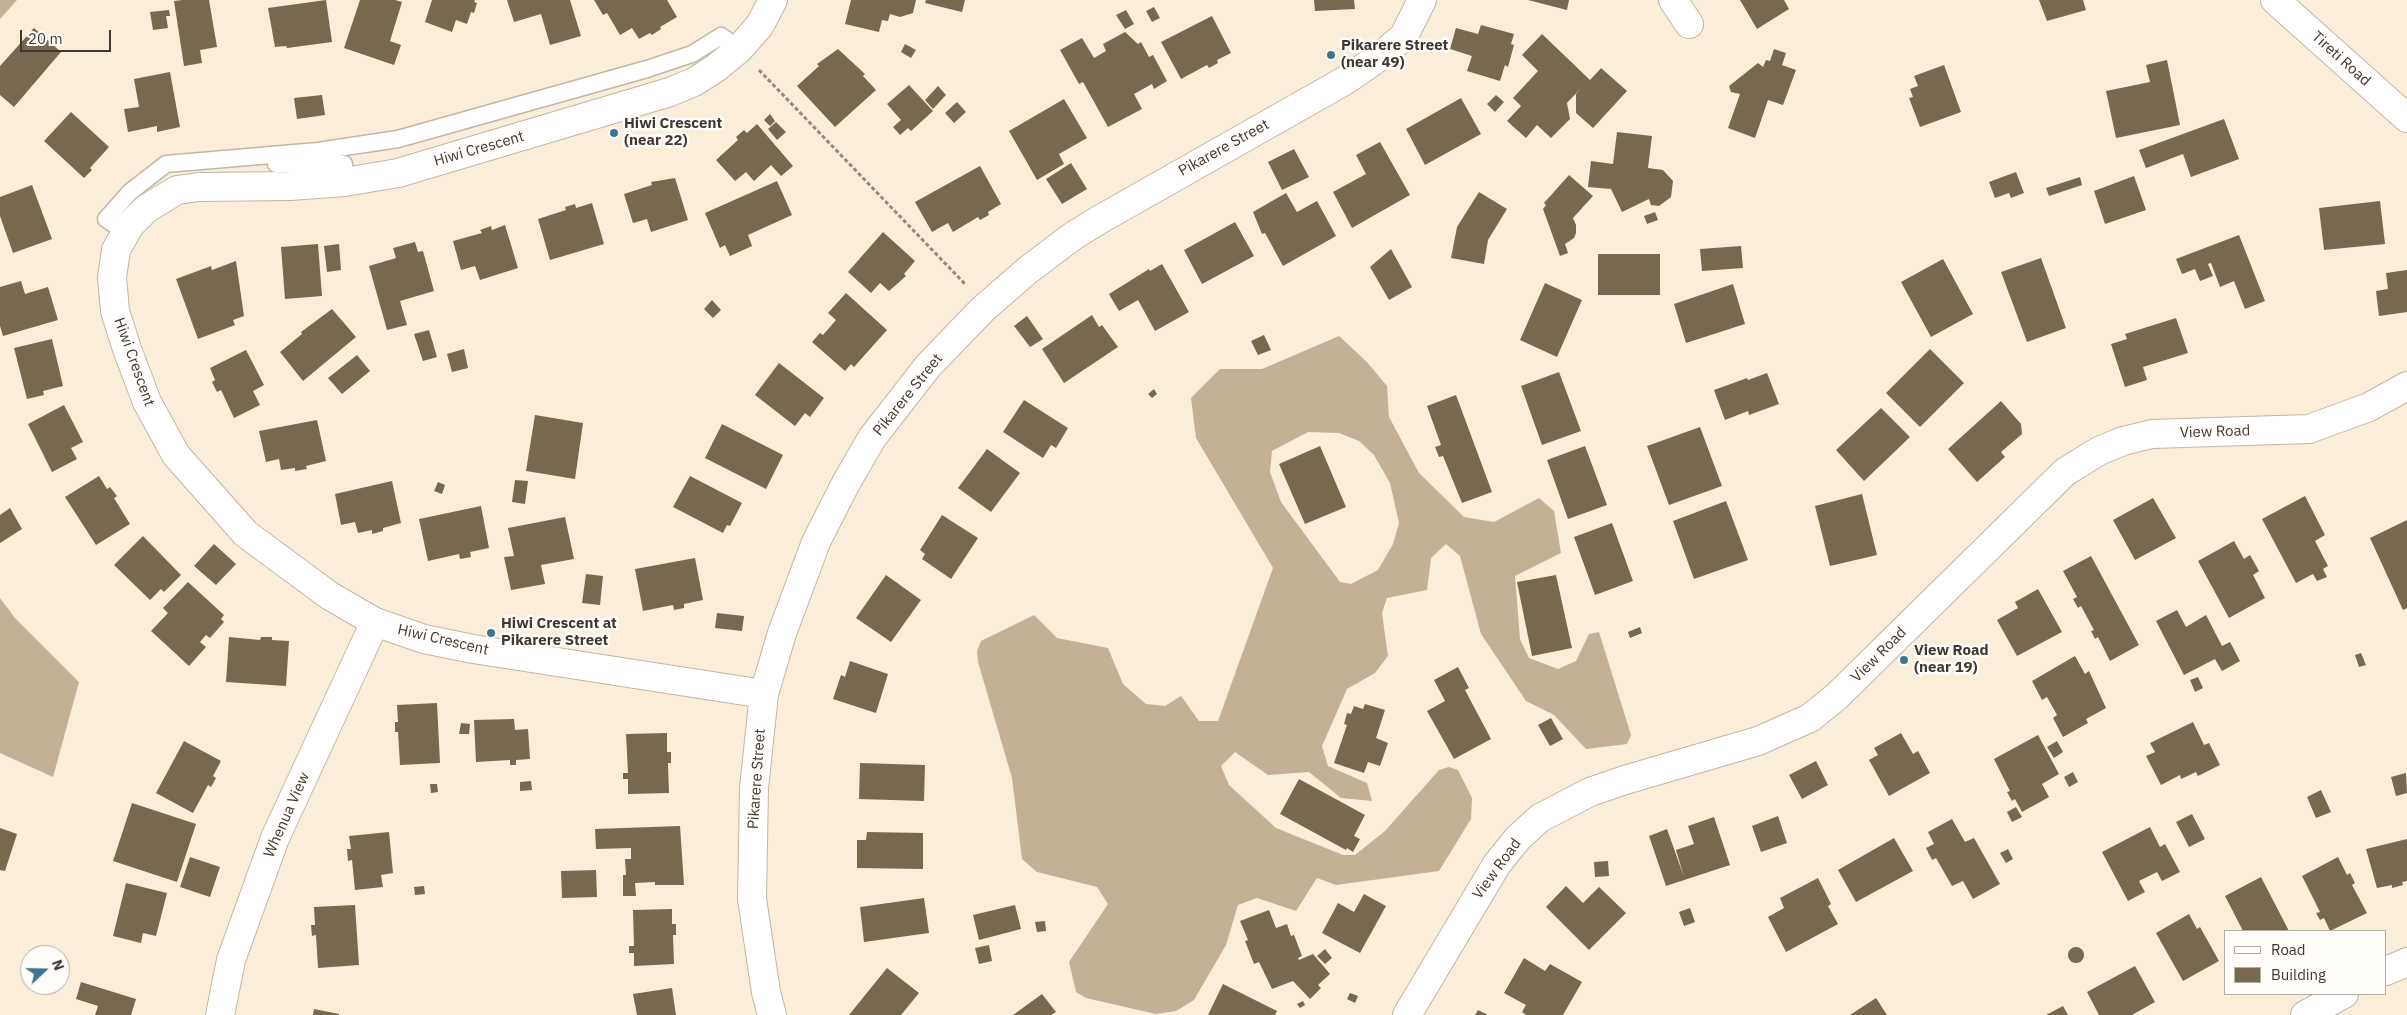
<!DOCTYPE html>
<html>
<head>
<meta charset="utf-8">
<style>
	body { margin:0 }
	#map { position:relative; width:2407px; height:1015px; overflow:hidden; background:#faeedb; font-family:"IBM Plex Sans",sans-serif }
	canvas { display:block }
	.legend { position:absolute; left:2224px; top:930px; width:162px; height:65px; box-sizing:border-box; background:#fffcf9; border:1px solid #b1aea9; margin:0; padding:6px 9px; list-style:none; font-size:15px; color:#3d3831 }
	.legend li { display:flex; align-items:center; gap:10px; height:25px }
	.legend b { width:25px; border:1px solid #b1aea9 }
	.north { position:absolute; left:20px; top:945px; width:50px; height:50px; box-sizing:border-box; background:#fffcf9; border:1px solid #b1aea9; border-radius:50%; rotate:69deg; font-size:14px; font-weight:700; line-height:20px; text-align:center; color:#3d3831 }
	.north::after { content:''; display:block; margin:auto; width:18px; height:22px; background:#3b758e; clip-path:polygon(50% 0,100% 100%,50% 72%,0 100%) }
	.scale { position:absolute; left:20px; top:30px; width:91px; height:22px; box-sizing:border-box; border:2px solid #3d3831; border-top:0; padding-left:6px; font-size:15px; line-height:18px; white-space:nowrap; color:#3d3831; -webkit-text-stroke:4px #fffcf9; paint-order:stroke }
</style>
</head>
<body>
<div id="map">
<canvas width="2407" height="1015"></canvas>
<ul class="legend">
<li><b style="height:6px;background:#fff"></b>Road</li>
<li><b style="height:14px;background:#78684f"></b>Building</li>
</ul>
<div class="north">N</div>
<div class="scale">20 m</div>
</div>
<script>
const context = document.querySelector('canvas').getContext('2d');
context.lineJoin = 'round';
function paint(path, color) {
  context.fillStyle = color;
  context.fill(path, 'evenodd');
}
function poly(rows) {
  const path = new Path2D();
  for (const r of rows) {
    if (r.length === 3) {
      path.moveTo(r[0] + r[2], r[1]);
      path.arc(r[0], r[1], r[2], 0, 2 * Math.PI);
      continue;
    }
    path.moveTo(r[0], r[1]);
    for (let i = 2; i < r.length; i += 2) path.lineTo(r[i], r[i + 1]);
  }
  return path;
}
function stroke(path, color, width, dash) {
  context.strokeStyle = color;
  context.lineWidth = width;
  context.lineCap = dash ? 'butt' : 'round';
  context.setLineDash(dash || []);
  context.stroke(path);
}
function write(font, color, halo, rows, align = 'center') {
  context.font = font + ' "IBM Plex Sans",sans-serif';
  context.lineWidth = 5;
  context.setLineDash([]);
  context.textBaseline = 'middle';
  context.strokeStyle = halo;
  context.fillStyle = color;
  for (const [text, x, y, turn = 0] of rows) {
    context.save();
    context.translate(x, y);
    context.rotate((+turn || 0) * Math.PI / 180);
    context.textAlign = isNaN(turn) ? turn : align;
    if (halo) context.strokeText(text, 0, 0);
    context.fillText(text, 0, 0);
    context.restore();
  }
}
paint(poly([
	[0,0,17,0,0,19],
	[1339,336,1367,362,1387,386,1389,417,1419,473,1464,517,1494,522,1539,498,1554,511,1561,553,1515,576,1520,639,1529,658,1558,669,1576,661,1589,634,1599,632,1631,735,1627,744,1586,749,1554,715,1526,701,1481,634,1460,556,1446,544,1431,558,1427,590,1387,598,1382,613,1388,656,1375,673,1347,689,1322,746,1328,766,1367,783,1372,801,1341,798,1309,772,1268,775,1235,752,1221,766,1229,785,1276,828,1343,855,1355,855,1385,831,1439,770,1449,767,1458,770,1472,798,1471,819,1439,871,1336,885,1317,878,1296,911,1257,898,1238,905,1226,945,1194,1000,1176,1011,1156,1014,1086,998,1076,992,1069,962,1108,904,1097,887,1037,872,1022,859,1012,778,978,662,977,651,981,641,1034,615,1057,638,1108,648,1123,684,1146,704,1165,706,1181,696,1199,721,1218,721,1273,568,1196,438,1191,398,1220,369,1262,369],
	[1308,432,1339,433,1359,441,1374,455,1390,483,1399,523,1393,544,1378,570,1351,584,1340,582,1281,502,1270,472,1272,451],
	[0,598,15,618,79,682,53,777,0,753]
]), '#c2b196');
paint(poly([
	[182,0,209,0,217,47,200,50,202,63,184,66,174,1],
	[326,0,332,42,287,48,286,46,275,47,268,8],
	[360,0,395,0,402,2,390,41,401,45,394,65,344,48],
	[432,0,475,0,474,2,477,3,474,13,471,12,467,24,456,20,452,32,425,22],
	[507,0,570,0,581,36,550,45,541,14,514,22],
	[594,0,667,0,677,17,660,27,661,29,652,35,650,33,639,39,632,28,620,35,607,13,603,15],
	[851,0,916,0,913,13,900,17,890,14,888,21,882,20,879,32,845,24],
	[926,0,965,0,962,12,925,3],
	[1314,0,1354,0,1355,9,1315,11],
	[1528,0,1569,0,1567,10],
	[1740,0,1784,0,1789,9,1757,29],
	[2039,0,2083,0,2086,10,2047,21],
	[1154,7,1160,18,1152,22,1146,11],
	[169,10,170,16,166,16,168,28,153,30,150,12],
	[1126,10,1134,24,1125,29,1116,15],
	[1212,16,1231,53,1217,60,1218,63,1209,68,1207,65,1181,79,1161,42],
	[1481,25,1514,34,1511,44,1514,45,1508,67,1505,65,1500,81,1467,71,1472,56,1450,49,1456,28,1478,34],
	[34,28,61,52,14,107,0,95,0,66],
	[1125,32,1138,44,1141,42,1149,57,1153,55,1167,81,1154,89,1152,84,1134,94,1142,109,1108,127,1083,82,1079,84,1060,50,1082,38,1094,58,1106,51,1103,44],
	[1542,34,1590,80,1601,68,1627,91,1593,128,1576,113,1576,94,1581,88,1567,103,1570,119,1551,138,1537,125,1526,138,1507,121,1521,106,1513,98,1538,71,1522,55],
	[905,44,916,50,911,58,901,52],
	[838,49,865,74,863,76,876,90,835,127,797,86,819,66,817,64],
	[1774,49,1786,53,1782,65,1796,70,1783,105,1768,100,1755,138,1728,128,1740,94,1731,92,1729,86,1758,63,1763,67,1766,60,1770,61],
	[2167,60,2180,125,2116,138,2106,91,2150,82,2146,65],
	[1944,65,1961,112,1920,127,1909,98,1913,97,1910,89,1918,86,1914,76],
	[170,72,180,127,157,132,157,126,128,132,124,109,139,107,134,79],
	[909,85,933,111,911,131,908,128,900,135,893,127,901,120,887,104],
	[938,86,946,95,933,109,925,100],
	[322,95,325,115,297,119,294,98],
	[1496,95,1504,102,1495,112,1487,104],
	[1461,98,1481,134,1425,165,1406,129],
	[1064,99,1087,138,1059,154,1064,164,1037,180,1009,131],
	[957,102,966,112,954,123,945,113],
	[71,112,109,147,90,168,92,170,84,178,44,141],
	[770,114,775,121,770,126,764,120],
	[2224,119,2239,159,2191,177,2183,154,2146,168,2139,150],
	[776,122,786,132,777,140,768,129],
	[757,124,793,166,781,176,771,165,754,181,746,172,735,181,716,160,738,140,736,137,744,130,747,133],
	[1617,132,1652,136,1648,168,1663,170,1673,181,1671,197,1659,206,1651,205,1649,199,1622,212,1611,189,1588,187,1591,161,1613,164],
	[1380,142,1410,195,1352,228,1333,192,1366,174,1356,155],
	[1294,149,1309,177,1282,190,1268,162],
	[1071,163,1087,189,1062,204,1046,179],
	[980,166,1001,204,988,212,989,215,980,220,978,217,953,232,948,223,932,232,915,202],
	[2016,172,2024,193,2011,198,2009,193,1995,198,1989,182],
	[1569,175,1593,196,1573,218,1576,225,1576,233,1574,238,1565,244,1568,253,1560,256,1543,209,1546,205,1544,203],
	[2134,176,2146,210,2105,224,2094,191],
	[2080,177,2082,185,2049,196,2046,188],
	[675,178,688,220,651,232,647,219,633,223,624,194,652,185,651,182],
	[777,181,792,215,748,235,752,246,730,256,725,245,720,248,705,213],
	[32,185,52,239,13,253,0,216,0,197],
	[1479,192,1507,209,1488,240,1484,264,1451,258,1457,227],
	[1286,193,1297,212,1317,201,1336,236,1283,266,1265,233,1262,234,1253,212],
	[2380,201,2385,244,2324,250,2319,208],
	[592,203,604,244,550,260,538,219,566,210,565,207,575,204,576,208],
	[1655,212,1658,220,1647,224,1644,216],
	[1235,222,1254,256,1202,284,1184,250],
	[505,225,518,268,480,280,475,266,461,270,453,241,482,233,480,230,491,226,492,230],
	[883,232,915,261,904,274,906,276,889,291,880,283,871,293,848,272],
	[2239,235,2265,301,2245,309,2234,281,2220,287,2211,263,2208,264,2213,276,2200,281,2195,269,2182,274,2176,259],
	[415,242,418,252,423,251,434,291,400,301,407,325,387,330,369,266,396,258,393,248],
	[318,244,322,296,285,299,281,247],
	[339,244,341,270,327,272,324,246],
	[1741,246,1743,268,1702,271,1700,249],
	[1391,249,1412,287,1389,300,1370,267],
	[1598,254,1660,254,1660,295,1598,295],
	[2041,258,2066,328,2027,342,2001,272],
	[1943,259,1973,314,1931,337,1901,282],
	[236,261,244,316,233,320,235,325,198,339,176,279,211,266,212,270],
	[1162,264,1189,312,1155,331,1138,300,1119,311,1109,294,1149,269,1150,271],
	[2407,270,2407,312,2379,316,2376,291,2388,289,2386,273],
	[21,281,25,294,48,287,58,320,3,336,0,326,0,287],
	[1545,283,1582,300,1557,357,1520,340],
	[1733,284,1745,324,1686,343,1674,304],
	[846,293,887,330,854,367,851,364,845,371,812,342,820,333,823,335,836,320,828,313],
	[712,300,721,310,713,318,704,309],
	[332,309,356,337,303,381,280,352,302,334,301,332],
	[1092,315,1099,327,1102,325,1118,347,1064,383,1042,349],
	[1027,316,1043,339,1030,347,1014,326],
	[2176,318,2188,353,2143,367,2147,380,2125,387,2111,344,2127,339,2125,334],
	[429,330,437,357,423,361,414,334],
	[1264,335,1271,350,1258,355,1251,341],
	[52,339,63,386,43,391,44,395,27,399,14,348],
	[464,349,468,368,452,372,447,354],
	[1930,349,1964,383,1920,427,1886,393],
	[246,350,264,385,253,391,260,405,234,418,221,390,217,392,212,382,215,380,210,368],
	[357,355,370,371,342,394,328,378],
	[779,363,824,398,810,417,805,413,795,426,755,395],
	[1559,372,1581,431,1542,445,1521,386],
	[1767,373,1779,404,1749,415,1748,411,1725,420,1714,390,1747,378,1748,380],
	[1154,389,1157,394,1152,398,1148,394],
	[1456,395,1492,492,1462,503,1443,456,1439,457,1435,447,1441,445,1427,406],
	[1024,400,1068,428,1056,448,1051,445,1043,458,1003,432],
	[2001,401,2021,424,2022,434,2001,452,2005,457,1977,482,1948,449],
	[64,405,83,442,71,448,77,459,52,472,28,424],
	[1881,408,1910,437,1864,481,1836,450],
	[535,415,583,423,575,479,526,471],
	[317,420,326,461,306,466,307,469,295,471,295,468,281,470,279,459,266,462,259,431],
	[722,424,783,455,766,489,705,458],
	[1700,427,1722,486,1669,505,1647,446],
	[1320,446,1346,507,1305,524,1279,464],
	[1585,446,1607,505,1568,519,1547,460],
	[987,449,1020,473,991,512,958,488],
	[99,476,107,489,110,487,117,496,114,498,130,524,96,545,65,497],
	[690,476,742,503,730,526,727,525,723,533,673,507],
	[515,480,528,481,525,504,512,502],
	[392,481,401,523,383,528,383,531,372,534,372,530,358,533,355,522,341,525,335,494],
	[438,482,445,485,442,494,434,491],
	[1862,494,1877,555,1830,566,1815,506],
	[2305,496,2325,535,2315,541,2328,566,2323,569,2327,577,2317,581,2313,574,2296,583,2262,519],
	[2153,498,2176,538,2135,560,2113,520],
	[1726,501,1748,560,1694,579,1673,521],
	[481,506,489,548,470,552,471,557,460,559,459,554,428,561,419,519],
	[10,508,22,529,0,543,0,515],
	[942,515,978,538,951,579,922,559,925,554,920,550],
	[565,517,574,559,541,565,545,584,511,590,504,557,514,556,508,528],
	[2407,520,2407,608,2403,610,2370,538],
	[1612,523,1633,581,1595,595,1574,537],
	[143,536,181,575,164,592,161,589,150,600,114,565],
	[2234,541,2244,559,2250,555,2259,571,2253,575,2265,598,2229,618,2198,561],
	[214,544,236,564,216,585,194,566],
	[2091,556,2139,645,2110,661,2098,637,2095,639,2091,631,2094,630,2081,606,2078,608,2073,599,2077,597,2063,571],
	[695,558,703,600,684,604,684,608,674,610,673,605,643,611,635,569],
	[586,574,603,576,600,605,582,603],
	[886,575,921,600,891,642,856,618],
	[1556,575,1572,648,1532,656,1517,582],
	[188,582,224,615,221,619,224,622,210,638,206,635,200,642,206,647,189,666,151,631,168,613,163,608],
	[2038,589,2062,632,2017,656,1997,620,2018,608,2015,602],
	[2177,610,2186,627,2206,615,2222,646,2230,642,2240,661,2222,671,2215,659,2184,675,2156,621],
	[717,613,744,616,742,631,715,628],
	[1640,627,1642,633,1630,638,1628,632],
	[229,637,260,640,261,637,272,637,272,640,289,641,286,686,226,682],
	[2361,653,2366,665,2359,667,2355,655],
	[2075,656,2085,674,2089,671,2106,708,2086,719,2088,723,2063,737,2053,718,2057,715,2047,697,2042,700,2032,681],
	[850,661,888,674,876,713,833,699,841,675,845,677],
	[1458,667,1469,688,1465,690,1491,739,1454,759,1427,711,1445,701,1434,680],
	[2198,677,2203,688,2195,692,2190,680],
	[437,703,440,763,400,765,398,732,395,732,395,722,398,722,397,705],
	[1365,704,1385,710,1376,738,1388,743,1380,766,1368,762,1364,773,1334,763,1347,725,1344,724,1347,713,1351,714,1354,706,1363,709],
	[1551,718,1563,739,1550,746,1538,725],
	[514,719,515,730,528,729,530,759,516,760,516,765,510,765,510,760,476,762,474,720],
	[2193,722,2204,745,2209,743,2220,765,2198,776,2196,772,2181,779,2180,775,2161,785,2146,756,2155,752,2150,743],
	[461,723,470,724,469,734,459,734],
	[667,733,667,752,671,752,671,763,668,763,669,793,628,794,628,779,623,779,623,773,628,773,626,734],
	[1901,733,1913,754,1918,751,1930,773,1889,796,1869,760,1878,755,1874,748],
	[2038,735,2059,774,2042,784,2049,797,2022,812,2015,799,2012,801,2007,792,2010,791,1994,759],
	[184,741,221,761,213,776,216,778,211,787,208,785,193,813,156,793],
	[2057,741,2063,752,2054,758,2047,747],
	[1816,761,1828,785,1802,799,1789,775],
	[860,763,925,765,924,801,859,799],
	[2073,772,2078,782,2069,787,2064,777],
	[2406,773,2407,793,2396,796,2391,777],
	[1299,779,1365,815,1354,836,1360,839,1353,852,1347,848,1346,850,1280,814],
	[531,781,532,790,520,791,520,782],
	[430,784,437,784,438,792,431,793],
	[2321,790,2331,812,2316,818,2307,797],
	[132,803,196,824,177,882,113,861],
	[2016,807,2022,817,2012,822,2007,812],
	[2192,814,2205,839,2189,847,2176,822],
	[1778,816,1787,843,1761,852,1752,826],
	[1714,817,1730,865,1666,886,1649,836,1667,829,1684,877,1676,850,1694,844,1688,826],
	[1952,819,1965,842,1974,838,2000,884,1973,899,1963,881,1952,886,1936,858,1932,860,1926,848,1934,844,1928,832],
	[680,826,684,885,655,885,655,882,635,883,636,896,623,896,623,875,626,875,625,859,631,859,631,848,596,849,595,829],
	[2150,827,2160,847,2165,844,2180,872,2162,881,2157,872,2139,881,2145,892,2128,901,2102,852],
	[0,828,17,834,5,871,0,870],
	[389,832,393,873,381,875,383,887,355,890,352,860,348,861,347,849,351,849,349,836],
	[867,832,923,833,923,869,857,868,857,840,866,840],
	[1894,838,1913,871,1856,902,1838,870],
	[2407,839,2407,881,2402,882,2403,885,2392,888,2392,885,2377,888,2366,849],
	[2008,849,2013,859,2006,863,2000,853],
	[190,857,220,867,210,897,180,887],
	[2338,857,2347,875,2350,873,2355,883,2352,885,2367,913,2330,931,2324,918,2320,920,2316,913,2320,912,2302,876],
	[1608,861,1609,876,1595,877,1594,862],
	[596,870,597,897,562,898,561,871],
	[2261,877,2289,931,2243,931,2225,896],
	[1818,878,1831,904,1828,906,1838,924,1786,952,1768,917,1784,908,1780,898],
	[126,883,167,893,156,936,143,933,141,943,113,936],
	[424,886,425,894,415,895,414,887],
	[1566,886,1583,903,1599,887,1626,913,1589,950,1546,907],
	[1364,894,1386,906,1360,953,1322,933,1338,903,1354,912],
	[924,898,929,933,864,942,860,907],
	[355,905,359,965,318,968,316,935,312,936,311,925,315,925,314,907],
	[1015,905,1021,929,979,940,973,915],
	[1690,908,1695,922,1684,926,1679,912],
	[672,909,672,924,676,924,676,935,673,935,674,964,634,966,634,953,629,953,629,946,634,946,633,910],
	[1269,910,1276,928,1287,924,1291,936,1294,935,1302,956,1298,958,1299,960,1313,954,1330,974,1318,985,1321,988,1310,999,1293,981,1272,989,1259,962,1254,964,1245,941,1248,940,1240,921],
	[2189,914,2197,929,2200,927,2219,961,2183,981,2156,933],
	[1045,921,1046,931,1037,932,1035,922],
	[989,945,992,961,979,964,975,948],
	[2076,955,8],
	[1325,949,1332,958,1325,964,1317,956],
	[1524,958,1545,971,1550,964,1582,982,1563,1015,1526,1015,1522,1012,1526,1005,1504,993],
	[2135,966,2155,1002,2132,1015,2099,1015,2087,992],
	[887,968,919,993,901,1015,849,1015],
	[81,982,136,999,131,1015,95,1015,98,1006,76,999],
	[1223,984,1277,1011,1275,1015,1208,1015],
	[672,988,676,1015,637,1015,633,994],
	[1350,993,1358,996,1355,1003,1347,999],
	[1042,994,1056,1012,1051,1015,1013,1015],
	[1876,998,1887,1015,1850,1015],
	[1303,1001,1305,1005,1300,1008,1297,1004],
	[2063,1006,2068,1015,2046,1015],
	[314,1009,339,1014,339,1015,313,1015],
	[1478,1010,1488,1015,1475,1015]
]), '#78684f');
const lane = poly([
	[276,164,344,164,345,182],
	[125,232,106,219,130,192,166,164,318,151,398,139,647,69,692,54,721,36,739,49]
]);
const street = poly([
	[1673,0,1689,24],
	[2275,0,2407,118],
	[764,694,473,649,424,639,375,622,330,596,246,534,176,455,147,402,127,349,115,311,112,277,116,250,130,225,146,209,177,190,199,187,290,186,345,182,398,173,670,92,694,82,716,68,739,49,760,25,773,0],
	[2386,971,2407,962],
	[220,1015,231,960,275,838,375,622],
	[772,1015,766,992,752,899,754,788,764,694,782,633,816,542,846,483,872,438,928,366,983,309,1028,270,1073,236,1099,220,1346,80,1382,55,1404,36,1422,0],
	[1407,1015,1497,864,1518,838,1540,818,1590,792,1625,780,1758,741,1810,718,1836,697,2065,472,2099,451,2123,441,2152,434,2309,429,2369,407,2407,386],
	[2305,1015,2344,994]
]);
stroke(lane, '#c2b6a4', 19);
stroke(street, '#c2b6a4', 30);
stroke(poly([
	[759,70,966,285]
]), '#938a7e', 3, [4, 2.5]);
stroke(lane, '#fff', 16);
stroke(street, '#fff', 28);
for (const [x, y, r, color] of [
	[1331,55,5,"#3b758e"],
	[614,133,5,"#3b758e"],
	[491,633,5,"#3b758e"],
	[1904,660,5,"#3b758e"]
]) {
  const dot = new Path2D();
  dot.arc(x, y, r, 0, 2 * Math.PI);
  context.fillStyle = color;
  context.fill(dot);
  stroke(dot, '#fffcf9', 2);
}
write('bold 15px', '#3d3831', '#fffcf9', [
	["Pikarere Street",1341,46],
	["(near 49)",1341,63],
	["Hiwi Crescent",624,124],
	["(near 22)",624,141],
	["Hiwi Crescent at",501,624],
	["Pikarere Street",501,641],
	["View Road",1914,651],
	["(near 19)",1914,668]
], 'left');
write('15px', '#3d3831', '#fffcf9', [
	["Tireti Road",2341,59,42],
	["Pikarere Street",1224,148,-29],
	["Hiwi Crescent",479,149,-16],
	["Hiwi Crescent",134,362,70],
	["Pikarere Street",908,395,-51],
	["View Road",2215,432,-2],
	["Hiwi Crescent",443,640,13],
	["View Road",1879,655,-45],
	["Pikarere Street",757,779,-86],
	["Whenua View",287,815,-66],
	["View Road",1497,869,-54]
]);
</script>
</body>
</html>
